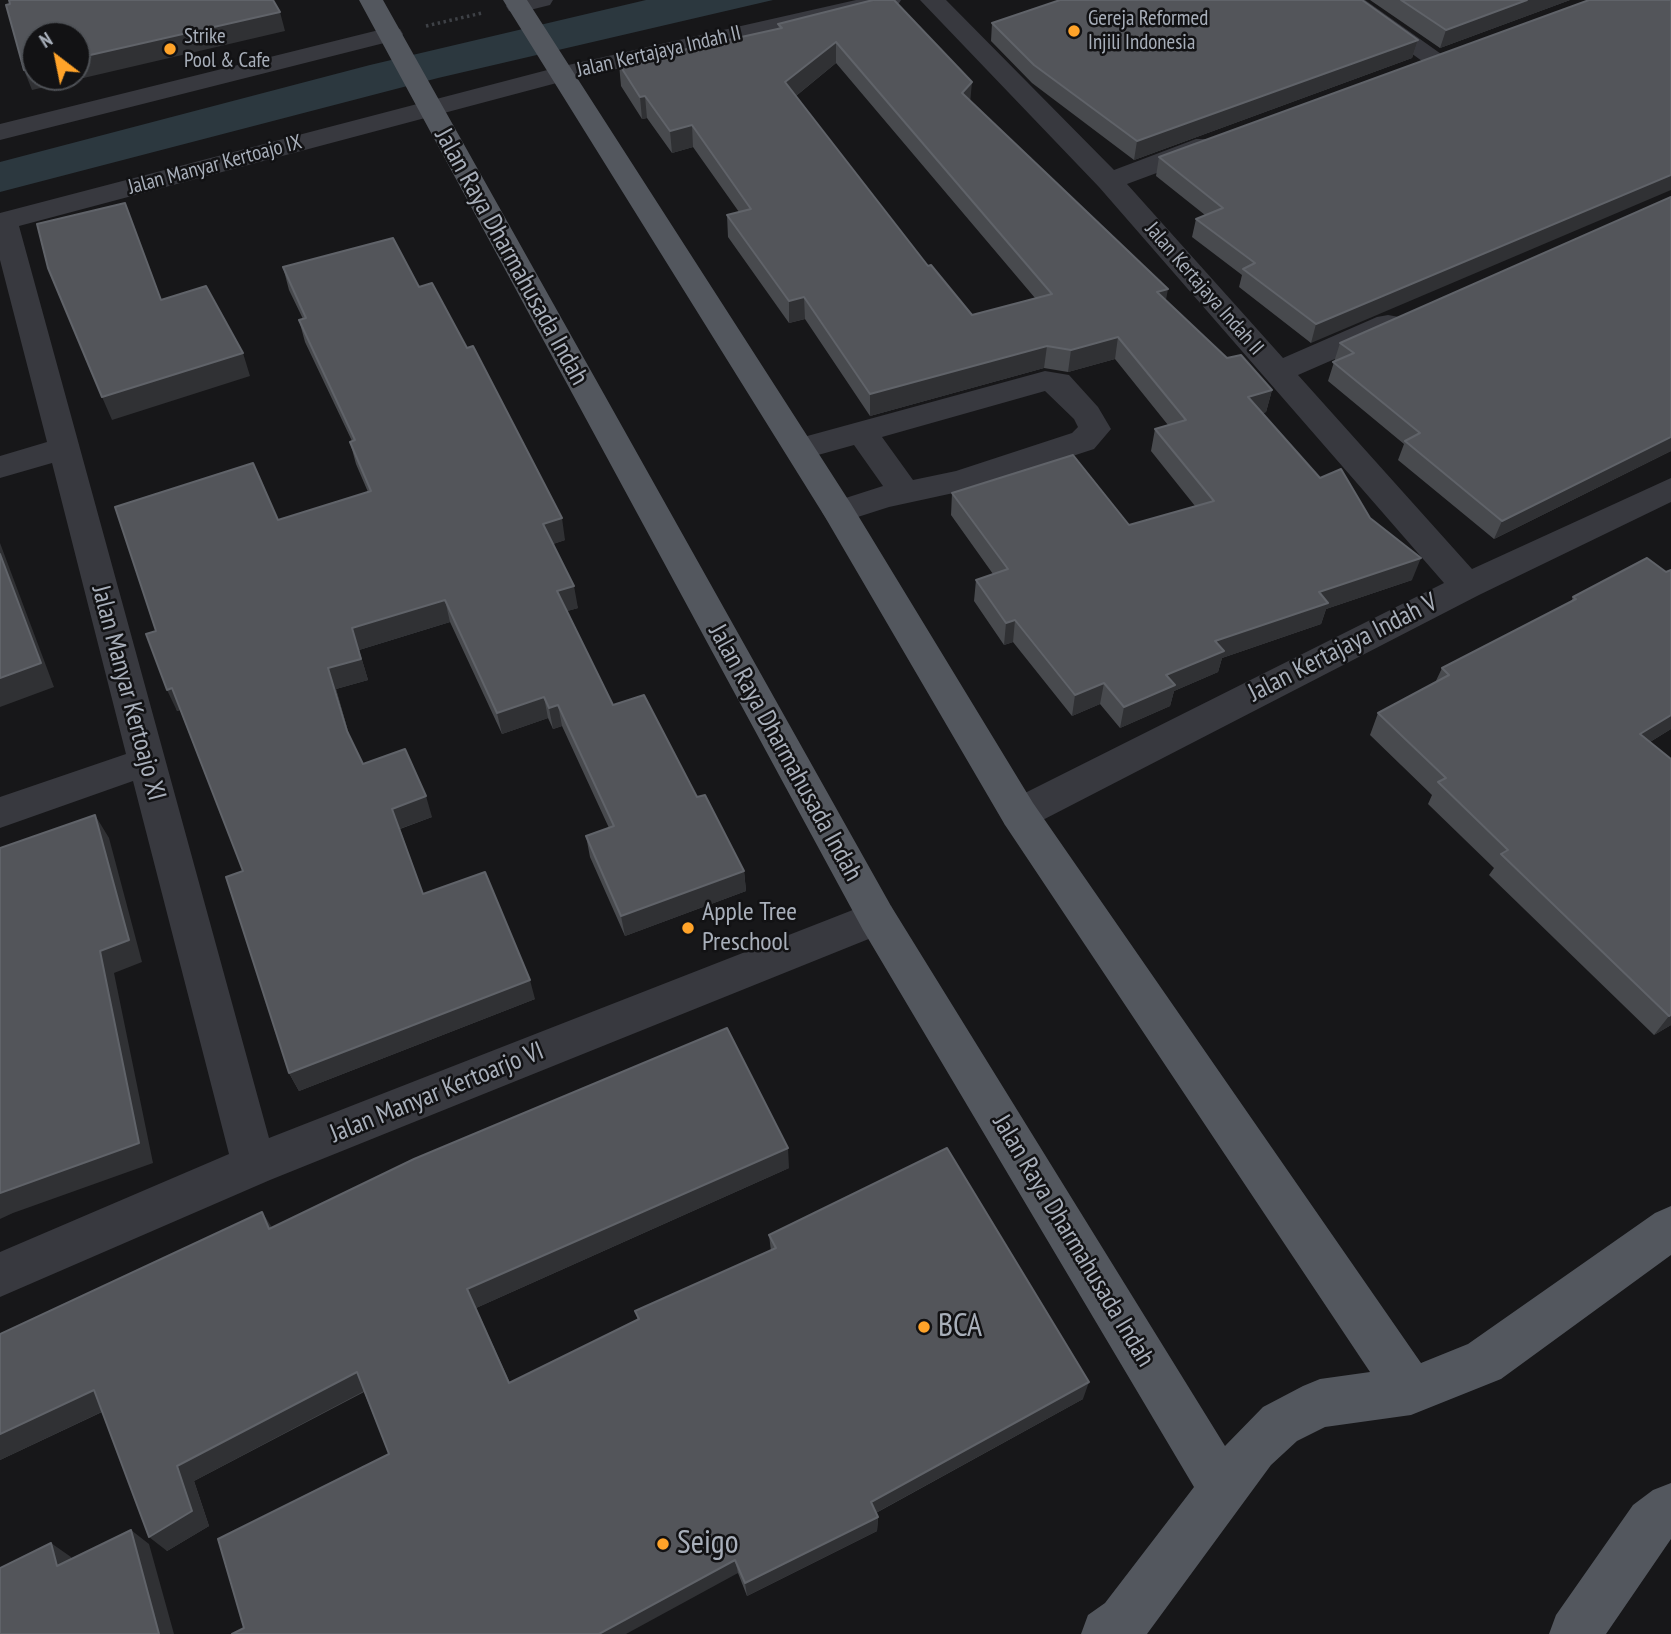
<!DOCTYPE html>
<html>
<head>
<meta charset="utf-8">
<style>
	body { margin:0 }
	#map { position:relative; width:1671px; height:1634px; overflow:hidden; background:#171719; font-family:"PT Sans Narrow",sans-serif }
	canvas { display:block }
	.north { position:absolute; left:21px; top:21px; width:70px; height:70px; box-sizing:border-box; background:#121214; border:2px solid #4e5156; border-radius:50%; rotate:328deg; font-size:19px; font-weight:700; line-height:28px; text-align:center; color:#a8afba }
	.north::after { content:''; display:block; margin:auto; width:24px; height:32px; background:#ffa329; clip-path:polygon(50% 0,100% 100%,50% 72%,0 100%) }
</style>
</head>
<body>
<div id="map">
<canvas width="1671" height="1634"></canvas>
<div class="north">N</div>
</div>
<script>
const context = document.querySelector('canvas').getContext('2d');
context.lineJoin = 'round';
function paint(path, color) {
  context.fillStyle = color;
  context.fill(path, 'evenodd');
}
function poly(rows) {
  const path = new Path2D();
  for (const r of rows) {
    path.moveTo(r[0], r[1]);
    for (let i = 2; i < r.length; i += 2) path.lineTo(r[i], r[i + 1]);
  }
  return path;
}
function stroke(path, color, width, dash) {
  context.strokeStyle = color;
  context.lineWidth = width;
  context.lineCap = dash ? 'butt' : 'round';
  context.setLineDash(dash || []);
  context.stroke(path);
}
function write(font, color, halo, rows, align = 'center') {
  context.font = font + ' "PT Sans Narrow",sans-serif';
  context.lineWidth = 5;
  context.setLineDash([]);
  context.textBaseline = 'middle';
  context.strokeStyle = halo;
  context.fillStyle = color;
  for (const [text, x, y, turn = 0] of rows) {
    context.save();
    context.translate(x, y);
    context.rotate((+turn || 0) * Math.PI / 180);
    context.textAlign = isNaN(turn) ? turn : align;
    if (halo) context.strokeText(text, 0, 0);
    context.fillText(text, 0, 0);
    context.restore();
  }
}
paint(poly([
	[646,0,773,0,438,78,0,192,0,162,370,65]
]), '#2c383f');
stroke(poly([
	[426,26,482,13]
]), '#3e4146', 3.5, [2.5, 3.5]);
paint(poly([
	[512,0,553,0,550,5,518,13,509,11,506,6,512,0],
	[856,0,901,0,898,5,889,7,568,80,19,226,269,1138,863,906,877,901,891,906,897,918,891,930,270,1180,0,1297,0,1252,229,1154,133,781,0,828,0,797,126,754,52,463,0,478,0,456,47,442,0,260,0,213,555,68,856,0],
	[920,0,946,0,1114,170,1196,139,1216,139,1219,145,1216,151,1127,184,1283,358,1377,317,1388,315,1399,317,1403,324,1399,331,1298,375,1472,569,1671,478,1671,502,1479,595,1033,825,1019,829,1005,825,1000,814,1005,803,1444,583,1099,187,920,0],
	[1337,0,1365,0,1451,61,1447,66,1438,69,1429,66,1337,0],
	[391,27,400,29,403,34,400,39,0,140,0,124,391,27],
	[1045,371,1069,375,1098,407,1111,429,1094,449,972,489,889,507,839,523,827,520,822,512,827,504,883,486,854,445,800,460,789,457,784,449,789,441,1045,371],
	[1045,391,1074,419,1078,427,1072,433,956,471,913,480,882,437,1045,391]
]), '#38393f');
paint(poly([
	[359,0,383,0,891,906,1225,1446,1263,1407,1303,1386,1320,1379,1370,1372,1005,825,825,517,503,0,527,0,851,504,1033,803,1421,1363,1468,1344,1655,1213,1671,1206,1671,1255,1501,1379,1411,1415,1325,1427,1297,1441,1271,1465,1147,1634,1081,1634,1088,1615,1105,1603,1194,1487,863,930,359,0],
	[1671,1483,1671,1539,1606,1634,1549,1634,1556,1615,1633,1505,1653,1490,1671,1483]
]), '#53575e');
paint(poly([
	[873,0,970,102,1166,300,1227,358,1272,390,1266,412,1263,413,1320,478,1370,518,1412,580,1326,609,1321,624,1222,658,1218,672,1174,691,1170,706,1120,728,1100,704,1072,716,1013,642,1004,645,974,601,976,580,993,574,951,515,952,493,1129,525,1195,506,1151,451,1155,429,1168,425,1115,359,1068,372,1044,368,870,416,805,319,789,323,728,237,727,215,739,212,693,147,672,153,647,118,642,119,621,86,619,64,779,29,778,24],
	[836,63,1035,298,972,315,928,266,796,96],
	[1370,0,1570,0,1440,48],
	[1589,0,1311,343,1239,287,1242,275,1192,237,1196,219,1205,215,1156,176,1159,157],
	[992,23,1418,40,1412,58,1134,160,1032,83,991,41],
	[1671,197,1671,451,1494,539,1398,460,1404,444,1328,381,1340,343],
	[283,267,419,287,565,540,553,544,578,608,567,611,613,705,697,797,744,871,746,891,625,936,590,857,586,836,609,828,562,726,553,729,548,718,502,734,450,622,359,650,368,680,336,689,350,738,363,764,432,817,400,829,423,894,535,999,299,1091,289,1073,243,871,180,710,177,711,156,631,278,520,368,492,356,464,350,442,352,441,305,342,299,320,303,319,289,290],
	[1671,570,1671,729,1650,742,1671,759,1671,1025,1654,1035,1489,875,1494,868,1428,804,1432,795,1370,735,1378,713,1435,683,1442,668,1571,602,1573,597],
	[789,1168,476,1308,510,1383,638,1320,635,1311,771,1251,769,1235,1083,1399,876,1513,878,1517,877,1531,747,1596,738,1573,244,1628,389,1454,364,1392,194,1481,209,1526,167,1551,102,1412,0,1460,0,1334,272,1227]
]), '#484a4e');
paint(poly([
	[1527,0,1570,0,1440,48,1446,30],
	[280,12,285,31,32,90,24,70,35,68,35,77,77,77,77,58],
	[1418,40,1412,58,1134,160,1137,141],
	[836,42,836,63,786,104,785,82],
	[972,82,970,104,962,93],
	[645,96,647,118,642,119,640,97],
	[692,125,693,147,672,153,670,131],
	[1671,175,1671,190,1311,343,1316,324],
	[1168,289,1164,311,1157,292],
	[804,297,805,319,789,323,789,301],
	[1118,337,1115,359,1068,372,1071,350],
	[1047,346,1044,368,870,416,870,394],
	[243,353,250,376,112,420,102,397],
	[1272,390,1266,412,1243,419,1248,397],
	[1671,437,1671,451,1494,539,1502,521],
	[562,518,565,540,547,546,543,524],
	[0,543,54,687,0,707],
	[1421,558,1412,580,1326,609,1321,624,1222,658,1218,672,1174,691,1170,706,1120,728,1124,707,1166,675,1215,641,1319,592],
	[574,586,578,608,561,613,557,591],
	[445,600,450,622,359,650,368,680,336,689,354,752,347,731,328,668,352,628],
	[1015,620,1013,642,1004,645,1006,623],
	[1104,683,1100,704,1072,716,1075,695],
	[172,688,182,709,177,711,167,690],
	[544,697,548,718,502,734,497,713],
	[558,705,562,726,553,729,549,708],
	[1671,715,1671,729,1627,756,1640,734],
	[426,796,432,817,399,829,392,809],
	[95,815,109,838,142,962,114,973,153,1163,13,1213,0,1219,0,1193,100,951],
	[744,871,746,891,625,936,621,916],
	[530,980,535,999,299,1091,289,1073],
	[1671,1015,1671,1025,1654,1035,1669,1016],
	[788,1148,789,1168,476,1308,467,1289],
	[262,1212,275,1232,269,1229],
	[357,1372,368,1389,194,1481,209,1526,167,1551,149,1537,177,1466],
	[1089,1382,1083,1399,870,1516,871,1502],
	[94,1390,112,1407,0,1460,0,1434],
	[878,1517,877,1531,747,1596,745,1583],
	[131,1530,149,1544,174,1634,159,1634],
	[51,1543,71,1557,77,1579,57,1566],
	[735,1560,738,1573,626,1634,599,1634]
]), '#303134');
const building = poly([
	[9,0,273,0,280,12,77,58,77,35,35,35,35,68,24,70,6,5,10,4,9,0],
	[873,0,894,0,972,82,962,93,1168,289,1157,292,1227,358,1241,355,1272,390,1248,397,1320,478,1341,469,1370,518,1421,558,1319,592,1328,603,1215,641,1224,651,1166,675,1175,685,1124,707,1104,683,1075,695,1015,620,1006,623,976,580,1008,569,952,493,1073,455,1129,525,1214,501,1155,429,1186,420,1118,337,1071,350,1047,346,870,394,804,297,789,301,727,215,751,209,692,125,670,131,645,96,640,97,619,64,782,28,778,24,873,0],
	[836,42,1052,294,972,315,931,265,928,266,785,82,836,42],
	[1060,0,1362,0,1418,40,1137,141,1034,65,992,23,1060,0],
	[1401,0,1527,0,1446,30,1401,0],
	[1589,0,1671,0,1671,175,1316,324,1243,269,1255,263,1196,219,1223,208,1159,157,1589,0],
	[1671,197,1671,437,1502,521,1405,441,1420,433,1333,362,1354,353,1340,343,1671,197],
	[125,203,161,300,206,286,243,353,102,397,48,268,37,224,125,203],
	[393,238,419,287,432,283,467,348,473,346,562,518,543,524,574,586,557,591,613,705,644,695,697,797,705,795,744,871,621,916,586,836,614,826,558,705,549,708,544,697,497,713,445,600,352,628,361,659,328,668,347,731,363,764,405,749,426,796,392,809,423,894,485,872,530,980,289,1073,226,877,243,871,172,688,167,690,146,634,156,631,115,507,253,463,278,520,371,491,350,442,355,440,299,320,306,318,283,267,393,238],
	[0,554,41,663,0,678,0,554],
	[1647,558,1666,572,1671,570,1671,715,1640,734,1671,759,1671,1015,1669,1016,1501,854,1508,850,1438,782,1446,778,1378,713,1449,675,1442,668,1576,599,1573,597,1647,558],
	[95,815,129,940,100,951,139,1143,0,1193,0,848,95,815],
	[727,1028,788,1148,467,1289,509,1383,639,1319,635,1311,776,1248,769,1235,947,1148,1089,1382,871,1502,878,1517,745,1583,735,1560,599,1634,232,1634,244,1628,218,1539,389,1454,357,1372,177,1466,192,1511,149,1537,94,1390,0,1434,0,1334,262,1212,269,1229,414,1159,727,1028],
	[131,1530,159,1634,0,1634,0,1568,51,1543,57,1566,131,1530]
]);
paint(building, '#53555a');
stroke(building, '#606369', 2);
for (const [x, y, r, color] of [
	[1074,31,7,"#ffa329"],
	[170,49,7,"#ffa329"],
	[688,928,7,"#ffa329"],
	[924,1327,7,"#ffa329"],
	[663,1544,7,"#ffa329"]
]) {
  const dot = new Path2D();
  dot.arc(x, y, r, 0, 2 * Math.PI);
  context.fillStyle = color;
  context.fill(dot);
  stroke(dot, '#121214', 2.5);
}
write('21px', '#a8afba', '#121214', [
	["Gereja Reformed",1088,19],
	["Injili Indonesia",1088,43],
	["Strike",184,37],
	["Pool & Cafe",184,61]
], 'left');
write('21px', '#a8afba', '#121214', [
	["Jalan Kertajaya Indah II",659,52,-13],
	["Jalan Manyar Kertoajo IX",215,165,-15],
	["Jalan Kertajaya Indah II",1204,289,49]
]);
write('26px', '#a8afba', '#121214', [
	["Jalan Raya Dharmahusada Indah",511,257,61],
	["Jalan Kertajaya Indah V",1343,648,-27],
	["Jalan Manyar Kertoajo XI",128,693,75],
	["Jalan Raya Dharmahusada Indah",785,753,61],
	["Jalan Manyar Kertoarjo VI",437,1093,-22],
	["Jalan Raya Dharmahusada Indah",1073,1241,59]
]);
write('26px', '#a8afba', '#121214', [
	["Apple Tree",702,913],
	["Preschool",702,943]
], 'left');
write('32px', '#a8afba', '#121214', [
	["BCA",938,1327],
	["Seigo",677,1544]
], 'left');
</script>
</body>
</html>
